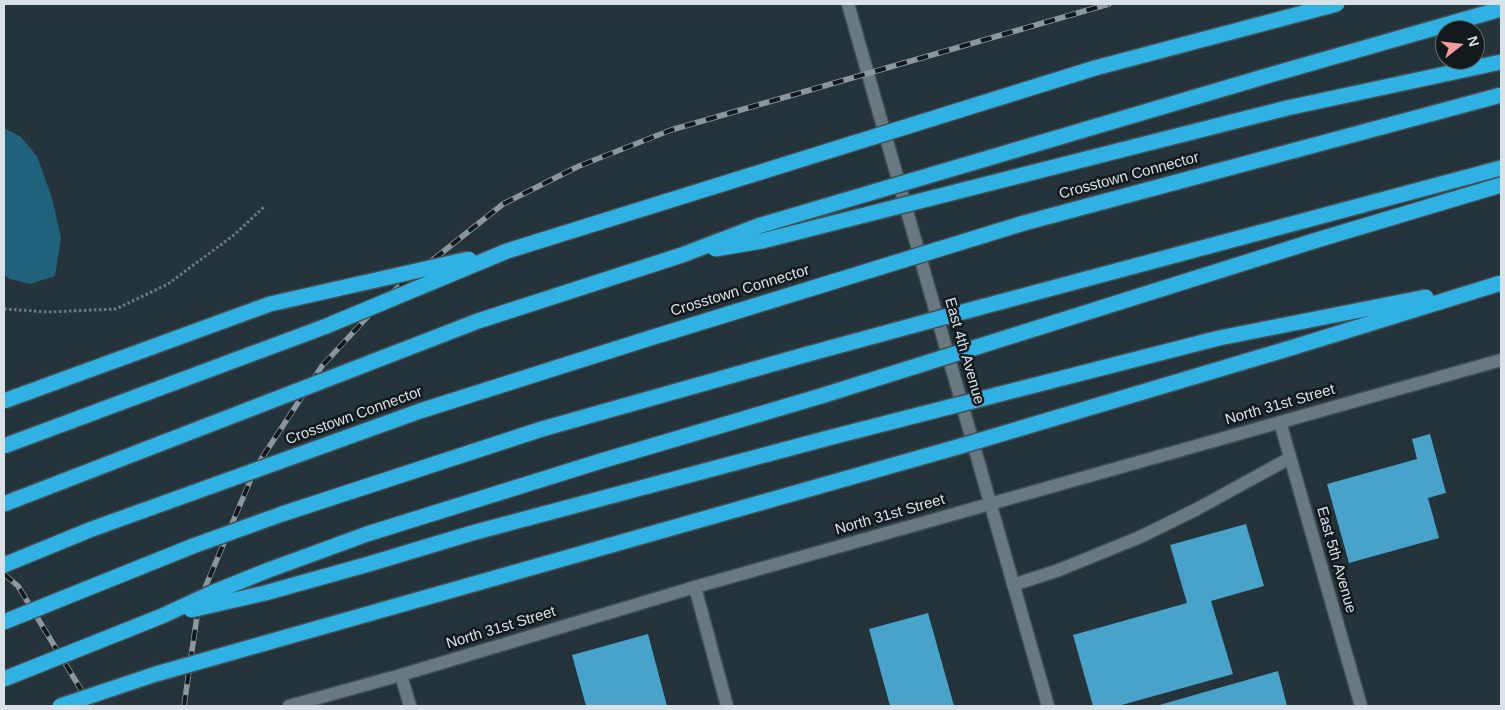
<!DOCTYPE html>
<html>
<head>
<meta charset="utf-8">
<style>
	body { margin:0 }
	#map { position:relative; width:1505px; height:710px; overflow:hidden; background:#25333a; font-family:Helvetica,sans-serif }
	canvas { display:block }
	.frame { position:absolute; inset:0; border:5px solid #d8e2e6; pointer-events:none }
	.north { position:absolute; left:1435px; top:20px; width:50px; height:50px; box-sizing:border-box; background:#131a1d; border:1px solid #626a6d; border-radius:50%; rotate:74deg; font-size:14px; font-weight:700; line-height:20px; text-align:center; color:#d8e2e6 }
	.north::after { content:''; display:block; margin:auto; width:18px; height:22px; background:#f59b9c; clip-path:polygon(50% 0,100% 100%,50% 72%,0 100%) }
</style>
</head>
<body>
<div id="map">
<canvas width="1505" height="710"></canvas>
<div class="frame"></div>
<div class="north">N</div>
</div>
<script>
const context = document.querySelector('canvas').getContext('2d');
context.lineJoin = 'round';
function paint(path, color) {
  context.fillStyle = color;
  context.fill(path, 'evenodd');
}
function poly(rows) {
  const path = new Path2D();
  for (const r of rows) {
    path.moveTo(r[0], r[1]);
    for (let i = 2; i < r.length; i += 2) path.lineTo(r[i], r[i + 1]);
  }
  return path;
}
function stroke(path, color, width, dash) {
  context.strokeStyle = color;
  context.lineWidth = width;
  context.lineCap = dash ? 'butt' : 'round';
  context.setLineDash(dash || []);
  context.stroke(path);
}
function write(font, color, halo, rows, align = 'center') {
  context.font = font + ' Helvetica,sans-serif';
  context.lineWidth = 5;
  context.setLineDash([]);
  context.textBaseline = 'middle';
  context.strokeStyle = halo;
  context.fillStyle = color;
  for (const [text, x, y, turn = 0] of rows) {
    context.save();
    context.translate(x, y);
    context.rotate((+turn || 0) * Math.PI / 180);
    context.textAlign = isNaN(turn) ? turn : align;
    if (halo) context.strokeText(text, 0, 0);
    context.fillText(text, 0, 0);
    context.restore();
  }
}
paint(poly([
	[4,128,21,137,37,156,52,198,61,238,55,276,30,284,10,279,4,275]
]), '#20627c');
paint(poly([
	[1430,434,1446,493,1428,498,1439,538,1349,563,1327,484,1417,459,1412,439],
	[1246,524,1264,586,1211,601,1233,674,1118,706,1093,706,1073,635,1187,603,1170,545],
	[928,613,954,706,890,706,869,629],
	[648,634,667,706,586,706,572,655],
	[1278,671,1287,706,1156,706]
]), '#47a3ca');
const lane = poly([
	[1013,585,1059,570,1140,537,1197,509,1290,458]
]);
const street = poly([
	[1280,422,1361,706],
	[695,587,727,706],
	[401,675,410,706],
	[289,706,401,675,695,587,1501,360]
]);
const secondary = poly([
	[848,4,1048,706]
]);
const highway = poly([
	[944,317,1501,168],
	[282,514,542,429,808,354]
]);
stroke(lane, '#424f54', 15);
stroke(street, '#424f54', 15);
stroke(secondary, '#424f54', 15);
stroke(highway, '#424f54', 18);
stroke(poly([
	[4,309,48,312,116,309,168,284,234,235,265,206]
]), '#6d7a80', 3, [2.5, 2.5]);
stroke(lane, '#687981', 12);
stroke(street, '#687981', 12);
stroke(secondary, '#687981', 12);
stroke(highway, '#2fb2e3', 15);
const rail = poly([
	[1499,4,1501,12],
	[4,574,18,586,91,706],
	[184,706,199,602,256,467,322,366,385,298,503,204,579,166,671,130,1109,4]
]);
stroke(rail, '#8b979c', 5.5);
stroke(rail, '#131a1d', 4, [11]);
const highwayBridge = poly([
	[715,249,762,241,1287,108,1501,62],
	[808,354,944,317],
	[4,401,270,304,469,259],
	[4,446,324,327,507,251,1095,68,1337,4],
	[4,504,478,321,682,255,758,226,1270,75,1501,9],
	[4,565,92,529,420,411,647,339,1024,223,1501,95],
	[191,610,265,593,369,564,472,533,832,437,1219,338,1426,297],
	[4,622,193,546,282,514],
	[4,679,162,616,214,592,266,571,367,534,601,461,821,396,1317,240,1501,185],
	[60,706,156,674,961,446,1294,347,1501,283]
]);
stroke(highwayBridge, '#424f54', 18, []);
stroke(highwayBridge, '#2fb2e3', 15);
write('15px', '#d8e2e6', '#131a1d', [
	["Crosstown Connector",1129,176,-15],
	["Crosstown Connector",740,291,-17],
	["East 4th Avenue",964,351,74],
	["North 31st Street",1280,405,-16],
	["Crosstown Connector",354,416,-20],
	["North 31st Street",890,515,-16],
	["East 5th Avenue",1336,560,74],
	["North 31st Street",501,628,-17]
]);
</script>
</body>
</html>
